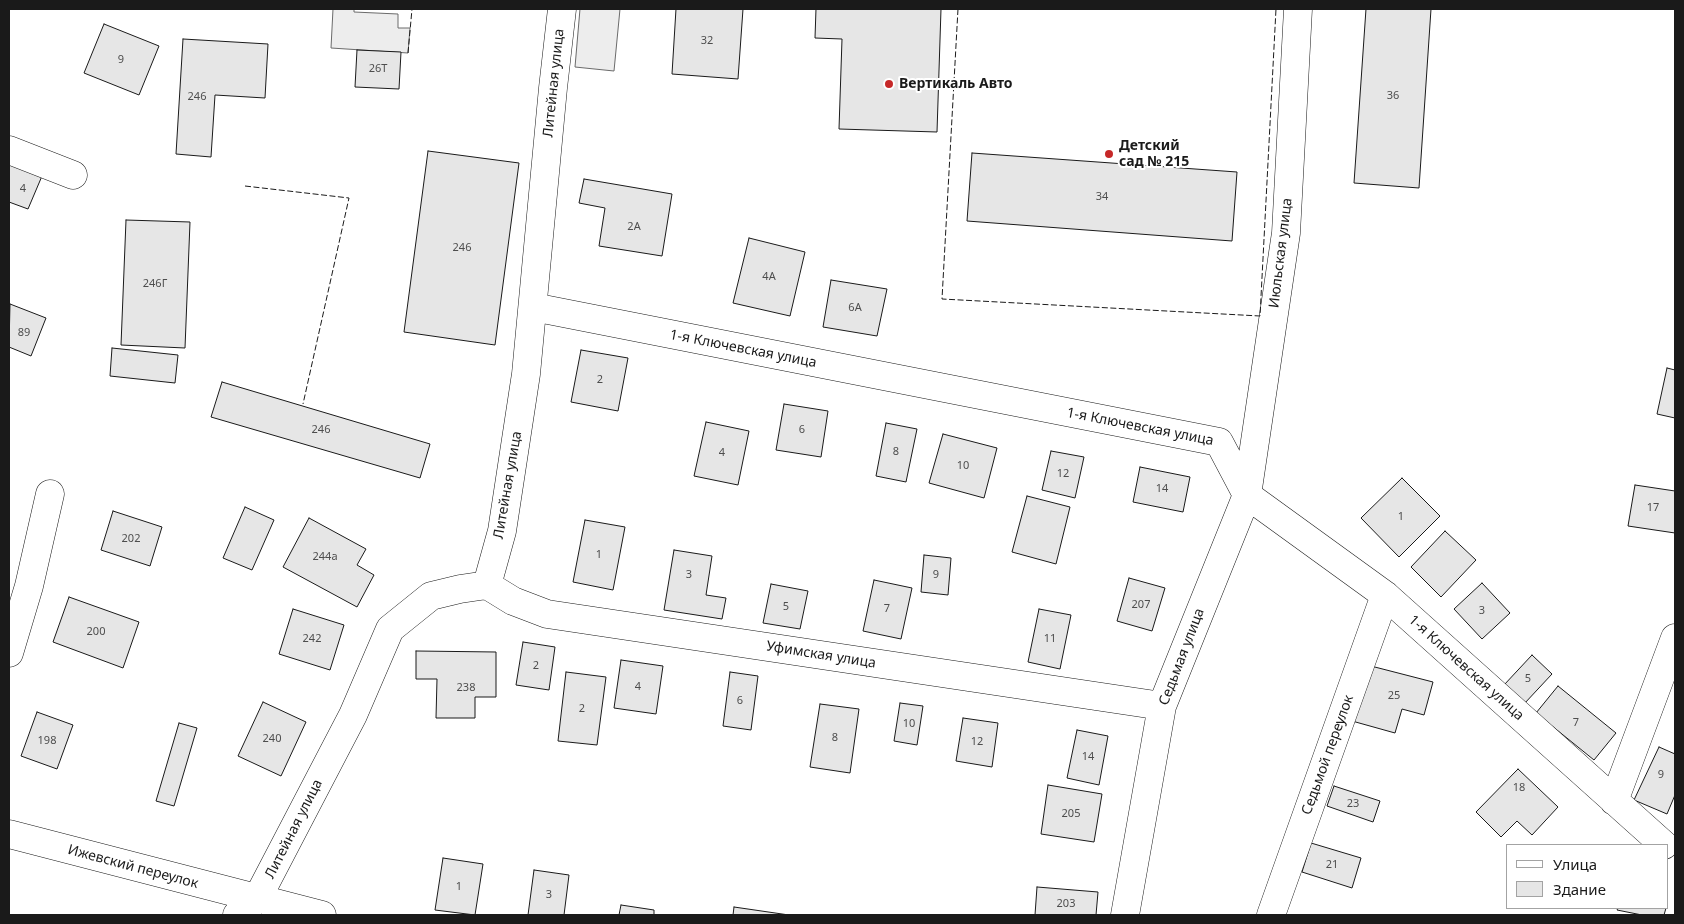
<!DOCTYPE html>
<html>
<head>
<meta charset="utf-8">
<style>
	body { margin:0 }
	#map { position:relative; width:1684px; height:924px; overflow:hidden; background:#fff; font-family:"Noto Sans",sans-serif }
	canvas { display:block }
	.frame { position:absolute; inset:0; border:10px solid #1a1a1a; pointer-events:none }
	.legend { position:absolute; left:1506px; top:844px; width:162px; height:65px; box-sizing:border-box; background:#fff; border:1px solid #a3a3a3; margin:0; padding:6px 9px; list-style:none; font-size:15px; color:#1a1a1a }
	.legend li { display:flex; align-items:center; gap:10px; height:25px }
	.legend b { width:25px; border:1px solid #a3a3a3 }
</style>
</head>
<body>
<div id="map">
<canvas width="1684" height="924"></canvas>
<div class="frame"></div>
<ul class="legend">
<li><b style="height:6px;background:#fff"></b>Улица</li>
<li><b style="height:14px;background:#e6e6e6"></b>Здание</li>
</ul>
</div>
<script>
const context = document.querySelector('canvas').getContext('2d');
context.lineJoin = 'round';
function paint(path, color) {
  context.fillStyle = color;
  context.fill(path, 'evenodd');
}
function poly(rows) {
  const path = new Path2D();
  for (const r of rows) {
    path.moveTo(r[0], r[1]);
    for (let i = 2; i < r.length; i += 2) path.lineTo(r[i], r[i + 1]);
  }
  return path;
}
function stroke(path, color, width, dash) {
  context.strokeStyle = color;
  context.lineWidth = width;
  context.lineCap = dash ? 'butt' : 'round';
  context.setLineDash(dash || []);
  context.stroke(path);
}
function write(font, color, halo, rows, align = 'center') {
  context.font = font + ' "Noto Sans",sans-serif';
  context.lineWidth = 4;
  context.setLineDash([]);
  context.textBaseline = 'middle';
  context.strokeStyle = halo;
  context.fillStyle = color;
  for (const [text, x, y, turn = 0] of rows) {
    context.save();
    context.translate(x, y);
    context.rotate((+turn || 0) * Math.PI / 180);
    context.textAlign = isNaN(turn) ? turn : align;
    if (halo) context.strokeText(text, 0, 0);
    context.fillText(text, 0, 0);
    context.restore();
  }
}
const parking = poly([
	[333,9,354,9,354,12,398,14,398,28,410,28,408,53,331,48,333,9],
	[580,9,620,9,614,71,575,67,580,9]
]);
paint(parking, '#ededed');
stroke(parking, '#6a6a6a', 1);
const building = poly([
	[676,9,743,9,738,79,672,74,676,9],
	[816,9,941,9,937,132,839,129,842,39,815,38,816,9],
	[1366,9,1431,9,1419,188,1354,183,1366,9],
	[104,24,159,46,139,95,84,73,104,24],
	[183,39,268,44,265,98,215,95,211,157,176,154,183,39],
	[357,50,401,52,399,89,355,87,357,50],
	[428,151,519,163,495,345,404,332,428,151],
	[972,153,1237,172,1232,241,967,221,972,153],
	[9,162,42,176,28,209,9,202,9,162],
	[584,179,672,194,662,256,599,246,605,208,579,203,584,179],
	[126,220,190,222,185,348,121,345,126,220],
	[749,238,805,252,790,316,733,303,749,238],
	[831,280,887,289,877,336,823,327,831,280],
	[10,304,46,318,31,356,9,347,10,304],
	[112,348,178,355,175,383,110,376,112,348],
	[581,350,628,358,618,411,571,402,581,350],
	[1667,368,1675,370,1675,418,1657,414,1667,368],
	[222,382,430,444,420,478,211,417,222,382],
	[784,404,828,411,821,457,776,450,784,404],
	[706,422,749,431,738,485,694,476,706,422],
	[886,423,917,429,906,482,876,476,886,423],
	[943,434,997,448,984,498,929,483,943,434],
	[1051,451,1084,457,1075,498,1042,490,1051,451],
	[1140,467,1190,477,1183,512,1133,502,1140,467],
	[1402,478,1440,516,1399,557,1361,518,1402,478],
	[1635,485,1675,491,1675,533,1628,526,1635,485],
	[1027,496,1070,507,1056,564,1012,552,1027,496],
	[245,507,274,520,252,570,223,558,245,507],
	[113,511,162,527,150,566,101,550,113,511],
	[309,518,366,549,357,565,374,575,357,607,283,567,309,518],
	[585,520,625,527,613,590,573,582,585,520],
	[1445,531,1476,560,1441,597,1411,567,1445,531],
	[674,550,712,556,706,595,726,598,722,619,664,610,674,550],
	[924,555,951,558,948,595,921,592,924,555],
	[1129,578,1165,588,1152,631,1117,621,1129,578],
	[874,580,912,588,901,639,863,631,874,580],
	[1482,583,1510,613,1482,639,1454,609,1482,583],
	[771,584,808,591,800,629,763,623,771,584],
	[69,597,139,622,123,668,53,642,69,597],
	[293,609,344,625,330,670,279,654,293,609],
	[1039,609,1071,615,1060,669,1028,662,1039,609],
	[523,642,555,647,549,690,516,685,523,642],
	[416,651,496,652,496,697,475,697,475,718,436,718,437,679,416,679,416,651],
	[1532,655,1552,674,1524,704,1504,685,1532,655],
	[621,660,663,666,656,714,614,708,621,660],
	[1367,665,1433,682,1424,715,1402,709,1395,733,1352,721,1367,665],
	[566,672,606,677,597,745,558,741,566,672],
	[730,672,758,676,751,730,723,726,730,672],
	[1558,686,1616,733,1594,760,1536,713,1558,686],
	[263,702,306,722,281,776,238,756,263,702],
	[900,703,923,706,917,745,894,741,900,703],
	[820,704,859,709,850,773,810,767,820,704],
	[37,712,73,725,57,769,21,756,37,712],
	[963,718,998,723,992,767,956,761,963,718],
	[179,723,197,728,174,806,156,801,179,723],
	[1077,730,1108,736,1099,785,1067,778,1077,730],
	[1659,747,1675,754,1675,795,1667,814,1634,800,1659,747],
	[1518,769,1558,807,1532,835,1517,821,1501,837,1476,812,1518,769],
	[1048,785,1102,794,1094,842,1041,834,1048,785],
	[1334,786,1380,801,1373,822,1327,806,1334,786],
	[1311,843,1361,858,1352,888,1302,872,1311,843],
	[443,858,483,864,475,915,435,910,443,858],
	[534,870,569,875,564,915,528,915,534,870],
	[1037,887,1098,892,1096,915,1035,915,1037,887],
	[621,905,654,910,654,915,619,915,621,905],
	[734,907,789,915,733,915,734,907],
	[1618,908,1666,908,1664,915,1642,915,1617,910,1618,908]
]);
paint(building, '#e6e6e6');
stroke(building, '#1a1a1a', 1);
const street = poly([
	[9,150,73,175],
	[533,307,1219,442,1247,495,1385,595,1664,845],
	[487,585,513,601,547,614,1162,706],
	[9,653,29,586,50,494],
	[1614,801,1675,638],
	[9,834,322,915],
	[237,915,257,899,353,715,390,629,431,596,460,589,487,585,502,531,526,374,553,88,562,9],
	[1125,915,1162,706,1247,495,1286,233,1298,9],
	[1271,915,1385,595]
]);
stroke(street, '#1a1a1a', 29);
stroke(street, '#fff', 28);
stroke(poly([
	[958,9,942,299,1260,316,1276,9],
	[408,53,412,9],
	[245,186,349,198,303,404]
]), '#1a1a1a', 1, [6, 2.5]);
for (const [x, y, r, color] of [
	[889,84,5,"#c62828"],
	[1109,154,5,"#c62828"]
]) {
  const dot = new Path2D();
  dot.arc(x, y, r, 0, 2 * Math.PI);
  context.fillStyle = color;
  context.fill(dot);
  stroke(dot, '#fff', 2);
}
write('11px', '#4d4d4d', null, [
	["32",707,41],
	["9",121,60],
	["26Т",378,69],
	["36",1393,96],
	["246",197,97],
	["4",23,189],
	["34",1102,197],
	["2А",634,227],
	["246",462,248],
	["4А",769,277],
	["246Г",155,284],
	["6А",855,308],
	["89",24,333],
	["2",600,380],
	["246",321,430],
	["6",802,430],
	["8",896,452],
	["4",722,453],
	["10",963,466],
	["12",1063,474],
	["14",1162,489],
	["17",1653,508],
	["1",1401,517],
	["202",131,539],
	["1",599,555],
	["244а",325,557],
	["3",689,575],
	["9",936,575],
	["207",1141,605],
	["5",786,607],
	["7",887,609],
	["3",1482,611],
	["200",96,632],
	["242",312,639],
	["11",1050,639],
	["2",536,666],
	["5",1528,679],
	["4",638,687],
	["238",466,688],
	["25",1394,696],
	["6",740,701],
	["2",582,709],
	["7",1576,723],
	["10",909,724],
	["8",835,738],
	["240",272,739],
	["198",47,741],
	["12",977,742],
	["14",1088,757],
	["9",1661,775],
	["18",1519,788],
	["23",1353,804],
	["205",1071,814],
	["21",1332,865],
	["1",459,887],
	["3",549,895],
	["203",1066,904]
]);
write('14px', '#1a1a1a', '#fff', [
	["Литейная улица",554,83,-84],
	["Июльская улица",1281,253,-83],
	["1-я Ключевская улица",743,349,11],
	["1-я Ключевская улица",1140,427,11],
	["Литейная улица",508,485,-80],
	["Уфимская улица",821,655,9],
	["Седьмая улица",1182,657,-69],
	["1-я Ключевская улица",1466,668,42],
	["Седьмой переулок",1328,755,-70],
	["Литейная улица",294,829,-63],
	["Ижевский переулок",133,867,15]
]);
write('bold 14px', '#1a1a1a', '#fff', [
	["Вертикаль Авто",899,84],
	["Детский",1119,146],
	["сад № 215",1119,162]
], 'left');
</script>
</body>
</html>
